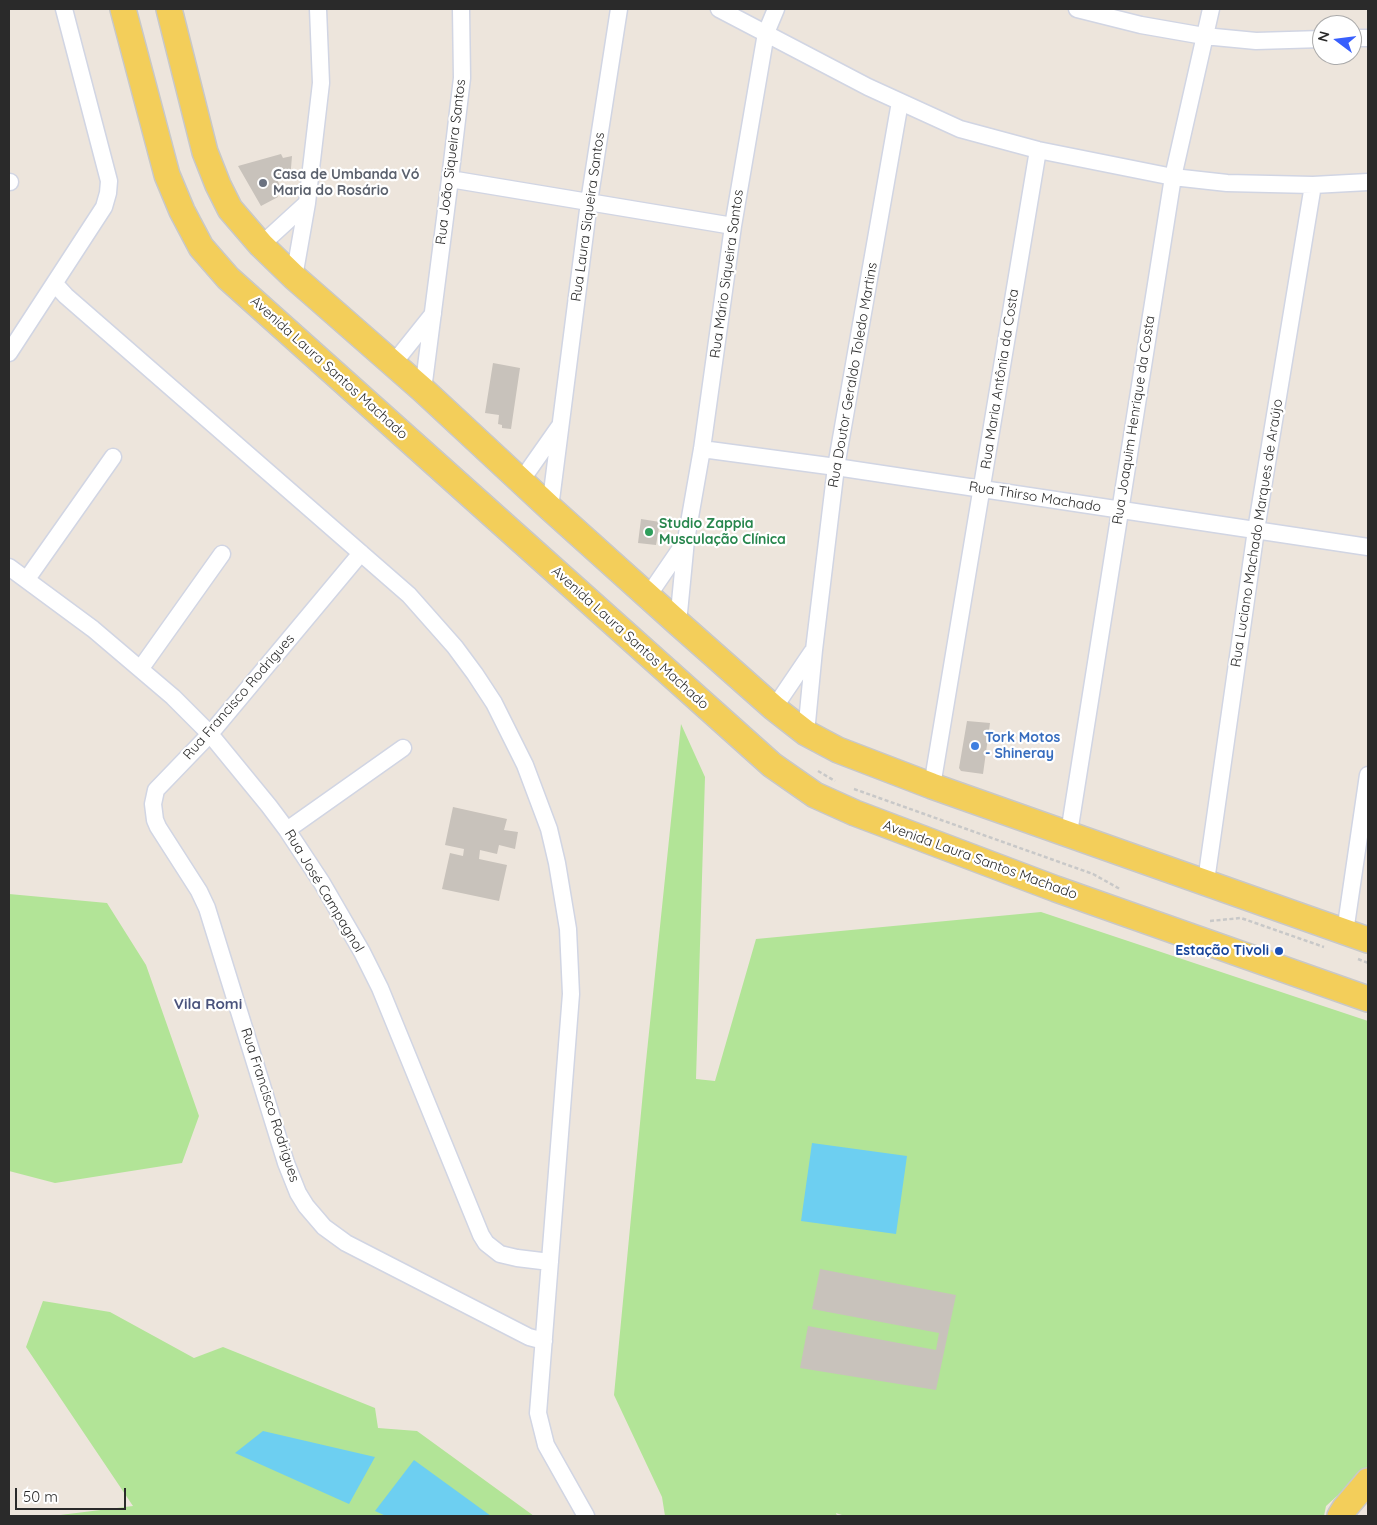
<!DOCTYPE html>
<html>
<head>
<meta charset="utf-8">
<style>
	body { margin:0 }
	#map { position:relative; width:1377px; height:1525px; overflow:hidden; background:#ede5dc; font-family:Quicksand,sans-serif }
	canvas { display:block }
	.frame { position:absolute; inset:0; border:10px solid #2a2a2a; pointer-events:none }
	.north { position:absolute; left:1312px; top:15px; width:50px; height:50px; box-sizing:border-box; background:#fff; border:1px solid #aaa; border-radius:50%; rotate:285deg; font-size:14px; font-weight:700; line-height:20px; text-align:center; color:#2a2a2a }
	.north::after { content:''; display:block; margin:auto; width:18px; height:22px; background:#385ffd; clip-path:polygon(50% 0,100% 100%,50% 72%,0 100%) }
	.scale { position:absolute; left:15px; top:1488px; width:111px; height:22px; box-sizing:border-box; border:2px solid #2a2a2a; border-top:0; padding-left:6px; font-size:15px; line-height:18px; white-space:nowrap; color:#2a2a2a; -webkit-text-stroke:4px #fff; paint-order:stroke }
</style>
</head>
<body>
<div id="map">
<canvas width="1377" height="1525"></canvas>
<div class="frame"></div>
<div class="north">N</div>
<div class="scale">50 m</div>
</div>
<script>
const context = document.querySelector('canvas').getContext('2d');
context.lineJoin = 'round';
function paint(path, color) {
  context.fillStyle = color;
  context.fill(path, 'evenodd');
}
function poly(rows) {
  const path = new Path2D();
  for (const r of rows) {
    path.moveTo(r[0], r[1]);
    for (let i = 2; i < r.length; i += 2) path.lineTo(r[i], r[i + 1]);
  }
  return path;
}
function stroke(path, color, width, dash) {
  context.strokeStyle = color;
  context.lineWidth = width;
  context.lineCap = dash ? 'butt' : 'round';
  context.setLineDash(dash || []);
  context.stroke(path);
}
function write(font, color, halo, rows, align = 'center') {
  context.font = font + ' Quicksand,sans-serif';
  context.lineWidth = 4.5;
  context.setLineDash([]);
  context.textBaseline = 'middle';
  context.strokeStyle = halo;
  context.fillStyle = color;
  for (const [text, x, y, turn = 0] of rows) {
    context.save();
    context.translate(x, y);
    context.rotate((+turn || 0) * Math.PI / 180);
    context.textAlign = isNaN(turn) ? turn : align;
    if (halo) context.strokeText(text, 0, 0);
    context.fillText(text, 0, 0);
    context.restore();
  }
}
paint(poly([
	[681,724,705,777,696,1079,715,1081,756,939,1041,912,1368,1021,1368,1468,1326,1506,1324,1516,845,1516,836,1513,837,1516,665,1516,662,1497,614,1395,645,1071],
	[9,894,107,903,146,965,199,1116,182,1163,55,1183,9,1171],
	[43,1301,110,1312,194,1358,223,1347,375,1408,378,1428,417,1431,534,1516,52,1516,133,1506,26,1347]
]), '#b2e497');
paint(poly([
	[812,1143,907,1156,896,1234,801,1221],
	[263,1431,375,1457,349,1504,235,1453],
	[414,1460,491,1516,386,1516,375,1511]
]), '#6dcff1');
paint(poly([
	[281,154,283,158,292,156,290,180,276,177,280,186,274,189,278,197,261,206,238,166],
	[493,363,520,368,511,429,502,428,502,425,498,424,499,415,485,413],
	[641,519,660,522,656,545,638,543],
	[967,721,990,723,983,774,961,771,959,768],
	[453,807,507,819,504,830,518,832,515,849,499,845,497,854,480,850,479,859,507,865,499,901,442,889,450,853,463,856,464,849,445,845],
	[820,1269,956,1295,936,1390,800,1368,808,1326,936,1350,939,1333,812,1309]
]), '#c8c2bb');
const minor = poly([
	[719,9,868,87,960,129,1038,150,1173,177,1227,183,1313,185,1368,182],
	[1077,9,1141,25,1204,36,1256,41,1322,39],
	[1352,38,1368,38],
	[450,179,733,226],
	[9,182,10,182],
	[261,245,307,203],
	[294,277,307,203,321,83,318,9],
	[55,284,66,296,409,595,455,647,475,674,494,703,525,765,549,829,557,863,568,929,571,994,538,1413,546,1445,586,1516],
	[9,353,104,207,108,193,109,181,64,9],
	[393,364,433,314],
	[423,390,450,179,462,78,461,9],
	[702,449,836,467,1368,547],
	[521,481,559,427],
	[550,508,589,202,619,9],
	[361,553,210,734,156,790,153,804,155,820,158,827,199,891,207,908,286,1163,298,1193,306,1206,324,1227,346,1243,529,1337,544,1341],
	[9,567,93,629,173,697,210,734,269,806,287,830,322,883,362,952,380,988,481,1235,486,1243,500,1254,517,1258,550,1262],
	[27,579,113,457],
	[648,596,685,542],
	[678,623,686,540,702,449,733,226,766,33,776,9],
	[141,668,222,554],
	[774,708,812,652],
	[806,733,814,650,836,467,900,102],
	[932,786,1038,150],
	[287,830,403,748],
	[1069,833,1173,177,1211,9],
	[1206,881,1256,530,1313,185],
	[1345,932,1368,775]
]);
const primary = poly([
	[123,9,167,175,182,211,201,247,228,278,772,765,815,795,855,813,1056,889,1368,999],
	[169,9,205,152,218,185,230,209,261,245,294,277,423,390,550,508,678,623,774,708,806,733,838,750,932,786,1368,940],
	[1340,1516,1345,1508,1368,1481]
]);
stroke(minor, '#d1d5e3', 19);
stroke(primary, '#c8c8c8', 28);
stroke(poly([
	[818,771,835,781],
	[854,789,1093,874,1120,889],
	[1210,921,1241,918,1324,947],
	[1358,959,1368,963]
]), '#c8c8c8', 2.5, [4, 2.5]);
stroke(minor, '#fff', 16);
stroke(primary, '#f3ce5a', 25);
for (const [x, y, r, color] of [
	[263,183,5,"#6b7280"],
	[649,532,5,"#2e9e5b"],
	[975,746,5,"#3f7fe0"],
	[1279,951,5,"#1a4fb4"]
]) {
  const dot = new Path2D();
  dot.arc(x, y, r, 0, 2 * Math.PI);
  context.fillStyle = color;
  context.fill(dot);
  stroke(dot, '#fff', 2);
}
write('14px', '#2a2a2a', '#fff', [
	["Rua João Siqueira Santos",451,162,-83],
	["Rua Laura Siqueira Santos",588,217,-82],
	["Rua Mário Siqueira Santos",727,274,-82],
	["Avenida Laura Santos Machado",329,368,42],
	["Rua Doutor Geraldo Toledo Martins",853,375,-80],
	["Rua Maria Antônia da Costa",1000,379,-81],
	["Rua Joaquim Henrique da Costa",1134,420,-81],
	["Rua Thirso Machado",1035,497,9],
	["Rua Luciano Machado Marques de Araújo",1257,533,-81],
	["Avenida Laura Santos Machado",630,638,42],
	["Rua Francisco Rodrigues",239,697,-49],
	["Avenida Laura Santos Machado",980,860,20],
	["Rua José Campagnol",324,891,59],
	["Rua Francisco Rodrigues",270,1105,72]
]);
write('bold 14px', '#5b616d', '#fff', [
	["Casa de Umbanda Vó",273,175],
	["Maria do Rosário",273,191]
], 'left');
write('bold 14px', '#27864d', '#fff', [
	["Studio Zappia",659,524],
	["Musculação Clínica",659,540]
], 'left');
write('bold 14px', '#366cbe', '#fff', [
	["Tork Motos",985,738],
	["- Shineray",985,754]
], 'left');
write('bold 14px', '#164399', '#fff', [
	["Estação Tivoli",1269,951]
], 'right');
write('bold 15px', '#4a537c', '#fff', [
	["Vila Romi",208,1004]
]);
</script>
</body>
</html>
